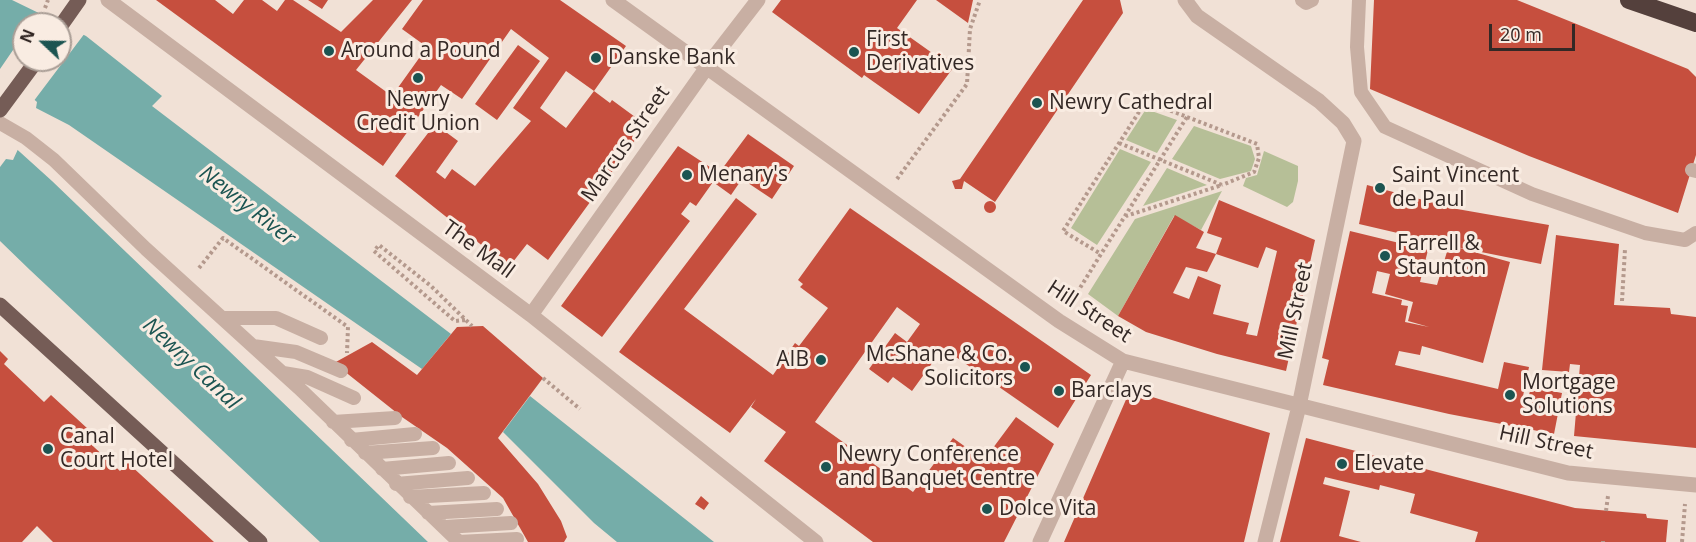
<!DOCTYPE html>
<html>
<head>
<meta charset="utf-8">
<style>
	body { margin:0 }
	#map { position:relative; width:1696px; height:542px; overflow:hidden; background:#f1e1d6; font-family:"Open Sans",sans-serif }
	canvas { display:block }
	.north { position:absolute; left:12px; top:12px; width:60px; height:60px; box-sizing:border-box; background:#f9ece2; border:2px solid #aa9e96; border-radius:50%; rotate:292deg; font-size:16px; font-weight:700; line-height:24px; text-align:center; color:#332825 }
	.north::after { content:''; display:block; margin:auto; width:21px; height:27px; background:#1b5451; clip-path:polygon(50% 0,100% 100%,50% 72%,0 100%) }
	.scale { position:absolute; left:1489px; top:24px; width:86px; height:27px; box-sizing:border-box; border:3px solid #332825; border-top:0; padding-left:8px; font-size:18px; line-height:21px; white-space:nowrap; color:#332825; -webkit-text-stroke:4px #f9ece2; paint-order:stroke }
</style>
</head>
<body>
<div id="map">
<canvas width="1696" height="542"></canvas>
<div class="north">N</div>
<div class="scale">20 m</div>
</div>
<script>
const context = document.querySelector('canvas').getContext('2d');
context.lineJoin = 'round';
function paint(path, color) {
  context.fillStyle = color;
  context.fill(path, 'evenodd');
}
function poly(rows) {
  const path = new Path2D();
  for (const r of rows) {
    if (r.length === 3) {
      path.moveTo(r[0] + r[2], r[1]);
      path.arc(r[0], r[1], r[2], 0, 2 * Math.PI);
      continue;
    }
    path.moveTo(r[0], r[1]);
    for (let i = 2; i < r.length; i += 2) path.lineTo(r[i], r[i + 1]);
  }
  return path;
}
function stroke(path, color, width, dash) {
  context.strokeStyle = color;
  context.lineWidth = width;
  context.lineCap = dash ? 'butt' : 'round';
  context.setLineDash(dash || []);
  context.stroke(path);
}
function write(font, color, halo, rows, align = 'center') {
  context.font = font + ' "Open Sans",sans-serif';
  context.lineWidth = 6;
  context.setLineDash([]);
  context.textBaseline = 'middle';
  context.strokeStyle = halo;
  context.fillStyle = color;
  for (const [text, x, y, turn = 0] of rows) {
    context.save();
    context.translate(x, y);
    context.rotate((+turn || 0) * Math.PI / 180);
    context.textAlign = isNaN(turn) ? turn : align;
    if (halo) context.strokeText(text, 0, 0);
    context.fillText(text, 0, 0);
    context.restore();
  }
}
paint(poly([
	[1146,109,1177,120,1157,153,1126,140],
	[1194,126,1251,146,1255,159,1251,171,1220,179,1172,159],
	[1120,149,1151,162,1097,245,1071,228],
	[1264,151,1298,166,1298,181,1293,202,1287,207,1243,186,1246,178,1257,175],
	[1167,168,1207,185,1143,206],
	[1222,191,1201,230,1174,216,1118,316,1088,294,1135,219]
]), '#b6bf97');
paint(poly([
	[0,0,12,0,86,36,162,96,152,106,451,334,422,369,69,125,36,108,37,102,0,70],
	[24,24,60,24,60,60,24,60],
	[0,134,52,181,428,542,320,542,30,270,0,241],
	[530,396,714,542,617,542,594,523,503,432]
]), '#75ada9');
paint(poly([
	[41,11,85,33,33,102,0,74,0,69,24,34,24,60,60,60,60,24,31,24],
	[0,131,19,147,13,160,6,159,0,167]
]), '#f1e1d6');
paint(poly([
	[156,0,215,0,233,14,244,0,262,0,277,11,285,0,293,0,341,32,373,0,412,0,356,70,392,96,427,47,402,29,423,0,560,0,626,46,594,91,566,71,540,108,566,128,594,91,610,103,612,100,646,125,548,260,527,244,509,267,395,176,435,124,458,141,436,172,445,179,452,169,475,186,531,121,513,108,549,58,511,29,462,99,441,85,383,166],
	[308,0,328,0,322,9],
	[781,0,917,0,897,28,935,55,938,52,956,64,919,114,864,75,862,78,772,12],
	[936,0,973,0,968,23],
	[1083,0,1120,0,1123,13,995,202,964,181,962,189,955,189,952,181,960,179],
	[1374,0,1517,0,1688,69,1696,77,1696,155,1678,213,1529,156,1370,89],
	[518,45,540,61,497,120,475,104],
	[748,134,794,166,772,199,742,179,731,195,713,182,696,206,690,202,681,214,690,221,602,337,561,306,678,146,719,173],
	[1367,185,1457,209,1549,225,1541,264,1456,247,1510,262,1483,363,1422,346,1420,355,1399,351,1395,365,1498,389,1504,362,1529,367,1522,401,1527,403,1531,387,1562,393,1554,434,1449,414,1323,385,1329,360,1322,358,1350,231,1428,250,1420,282,1437,285,1449,245,1359,224],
	[1377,271,1390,274,1385,294,1413,302,1408,321,1429,327,1405,322,1408,306,1401,305,1402,300,1372,293],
	[736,198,757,214,684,309,773,375,795,343,799,346,828,308,800,287,803,284,798,280,850,208,1091,375,1058,428,943,348,912,391,893,377,888,383,869,369,895,333,907,342,920,324,897,307,815,422,913,492,953,438,984,460,1016,417,1054,444,1004,542,873,542,764,461,786,432,751,407,756,399,730,433,619,352],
	[1219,200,1315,240,1286,371,1217,354,1146,332,1118,316,1175,215,1204,232,1196,248,1216,254,1207,272,1186,267,1173,293,1189,299,1198,276,1221,285,1213,314,1249,323,1246,334,1257,336,1277,251,1266,247,1258,268,1216,254,1222,238,1207,233],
	[990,207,6],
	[1556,235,1619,244,1614,305,1670,308,1671,314,1696,317,1696,448,1574,436,1580,365,1570,364,1569,372,1542,370],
	[483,326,543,378,498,438,538,484,561,521,567,537,564,542,528,542,503,498,447,448,402,417,334,363,372,342,417,375,457,327],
	[0,351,8,359,4,364,44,402,51,395,88,429,82,436,120,471,128,463,214,542,53,542,37,526,22,542,0,542],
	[1136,392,1270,433,1244,542,1064,542,1128,395],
	[1306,438,1575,508,1646,514,1647,518,1668,520,1666,542,1475,542,1478,532,1410,513,1415,494,1380,485,1379,490,1325,477,1323,484,1350,491,1339,536,1361,542,1280,542],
	[701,496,709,503,704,510,695,504]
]), '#c64f3e');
stroke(poly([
	[45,8,48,0],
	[1187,117,1257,144,1259,158,1254,172,1222,185],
	[1119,143,1222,185,1126,216],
	[897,179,967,84,970,29,980,0],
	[199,268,223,238,348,327,347,353],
	[1622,301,1625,249],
	[1071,303,1080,288,1101,254,1125,216,1160,160,1187,117,1146,101,1063,231,1101,254],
	[465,320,455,321,374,251,379,245,431,286,472,326],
	[543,378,580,409],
	[1606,511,1608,496],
	[1603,542,1603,541],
	[1682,542,1685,504]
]), '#b4998d', 4, [3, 3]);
stroke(poly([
	[1302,0,1306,3,1312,0],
	[1359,0,1357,47,1361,92,1385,127,1532,194,1645,233,1685,240,1696,233],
	[0,123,26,138,54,160,146,249,299,388,459,542],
	[1692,170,1696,171],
	[224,318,276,318,321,338],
	[253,346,296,352,341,371],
	[283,373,307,377,354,398],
	[333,422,395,418],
	[351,440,415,434],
	[365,453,433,448],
	[382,469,449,463],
	[396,484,468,478],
	[410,497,484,493],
	[428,513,497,509],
	[445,527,511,523],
	[458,542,517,539]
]), '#c8afa3', 14);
stroke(poly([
	[108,0,531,315,816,542],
	[613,0,1059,321,1123,361,1568,473,1696,485],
	[1185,0,1197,16,1319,101,1343,123,1354,141,1299,406,1265,542],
	[531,315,717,53,758,0],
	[1040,542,1123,361]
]), '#c8afa3', 15);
stroke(poly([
	[60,27,79,0],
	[0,110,37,60],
	[0,305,260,542]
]), '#755c56', 15);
stroke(poly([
	[1629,0,1696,23]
]), '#54403c', 18);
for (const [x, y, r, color] of [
	[329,51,6,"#1b5451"],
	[854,52,6,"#1b5451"],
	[596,58,6,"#1b5451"],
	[418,78,6,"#1b5451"],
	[1037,103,6,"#1b5451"],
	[687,175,6,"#1b5451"],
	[1380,188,6,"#1b5451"],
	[1385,256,6,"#1b5451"],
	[821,360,6,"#1b5451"],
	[1025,367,6,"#1b5451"],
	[1059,391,6,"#1b5451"],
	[1510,395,6,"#1b5451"],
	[48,449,6,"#1b5451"],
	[1342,464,6,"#1b5451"],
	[826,467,6,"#1b5451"],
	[987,509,6,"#1b5451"]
]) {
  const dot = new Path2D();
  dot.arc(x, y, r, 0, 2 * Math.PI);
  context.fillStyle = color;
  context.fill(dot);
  stroke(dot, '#f9ece2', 2);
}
write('21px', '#332825', '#f9ece2', [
	["First",866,40],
	["Derivatives",866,64],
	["Around a Pound",341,51],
	["Danske Bank",608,58],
	["Newry",418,100,"center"],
	["Credit Union",418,124,"center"],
	["Newry Cathedral",1049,103],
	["Menary's",699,175],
	["Saint Vincent",1392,176],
	["de Paul",1392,200],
	["Farrell &",1397,244],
	["Staunton",1397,268],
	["McShane & Co.",1013,355,"right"],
	["Solicitors",1013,379,"right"],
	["AIB",809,360,"right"],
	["Mortgage",1522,383],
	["Solutions",1522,407],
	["Barclays",1071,391],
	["Canal",60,437],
	["Court Hotel",60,461],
	["Newry Conference",838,455],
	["and Banquet Centre",838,479],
	["Elevate",1354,464],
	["Dolce Vita",999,509]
], 'left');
write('21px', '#332825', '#f9ece2', [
	["Marcus Street",626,144,-55],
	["The Mall",478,250,36],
	["Mill Street",1296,311,-78],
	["Hill Street",1089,312,33],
	["Hill Street",1546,443,12]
]);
write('italic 22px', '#1b5451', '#f9ece2', [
	["Newry River",247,206,38],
	["Newry Canal",191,364,43]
]);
</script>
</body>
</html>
